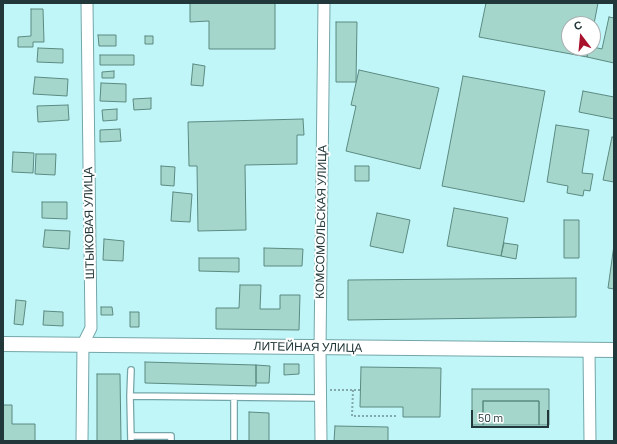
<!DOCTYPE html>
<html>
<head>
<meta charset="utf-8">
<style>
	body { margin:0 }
	#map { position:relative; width:617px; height:444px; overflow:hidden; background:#c1f6f9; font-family:Barlow,sans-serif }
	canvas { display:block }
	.frame { position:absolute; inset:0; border:4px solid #223739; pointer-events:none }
	.north { position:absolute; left:561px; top:16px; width:40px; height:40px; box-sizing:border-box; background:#fff; border:1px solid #a7afb0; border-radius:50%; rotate:344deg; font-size:11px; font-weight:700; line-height:16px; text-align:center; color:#223739 }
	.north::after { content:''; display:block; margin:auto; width:14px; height:18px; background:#a9122c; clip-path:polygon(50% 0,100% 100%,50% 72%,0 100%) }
	.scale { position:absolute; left:471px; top:410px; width:78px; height:18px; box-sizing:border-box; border:2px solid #223739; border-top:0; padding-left:5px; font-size:12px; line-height:14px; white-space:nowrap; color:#223739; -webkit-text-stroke:3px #fff; paint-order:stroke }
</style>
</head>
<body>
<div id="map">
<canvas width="617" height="444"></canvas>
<div class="frame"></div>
<div class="north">С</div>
<div class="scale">50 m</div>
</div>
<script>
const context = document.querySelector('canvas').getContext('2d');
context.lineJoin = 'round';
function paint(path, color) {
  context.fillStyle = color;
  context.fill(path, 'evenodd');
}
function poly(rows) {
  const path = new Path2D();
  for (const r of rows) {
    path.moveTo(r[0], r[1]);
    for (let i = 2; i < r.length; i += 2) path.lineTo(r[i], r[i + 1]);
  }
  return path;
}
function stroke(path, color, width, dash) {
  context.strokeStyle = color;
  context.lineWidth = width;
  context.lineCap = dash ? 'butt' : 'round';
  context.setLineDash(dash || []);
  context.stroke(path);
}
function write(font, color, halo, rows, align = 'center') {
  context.font = font + ' Barlow,sans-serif';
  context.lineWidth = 4;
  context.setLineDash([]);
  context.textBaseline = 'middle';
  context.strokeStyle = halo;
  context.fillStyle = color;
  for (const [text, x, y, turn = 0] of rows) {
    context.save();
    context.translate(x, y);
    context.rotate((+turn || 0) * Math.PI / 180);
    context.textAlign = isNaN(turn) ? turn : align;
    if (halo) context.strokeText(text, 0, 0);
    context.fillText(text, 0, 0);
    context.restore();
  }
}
const building = poly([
	[190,3,275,3,275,49,209,49,209,21,190,22,190,3],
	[486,3,598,3,593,29,593,24,569,24,569,48,589,48,587,57,479,37,486,3],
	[31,9,43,9,44,42,33,42,33,47,18,47,18,37,31,36,31,9],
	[609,17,614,18,614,63,587,57,589,48,593,48,593,47,602,49,609,17],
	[336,22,357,22,356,82,336,82,336,22],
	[98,35,116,35,116,46,99,46,98,35],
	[145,36,153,36,153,44,145,44,145,36],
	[38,48,63,49,63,63,37,62,38,48],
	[100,55,134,55,134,65,100,65,100,55],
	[193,64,205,66,203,86,191,85,193,64],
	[359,70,439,88,420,169,346,151,356,106,351,105,359,70],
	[114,71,114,78,102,78,102,72,114,71],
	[463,76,545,91,524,202,442,186,463,76],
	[35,77,68,79,67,96,33,94,35,77],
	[101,83,126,84,126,102,100,101,101,83],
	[583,91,614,97,614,119,579,112,583,91],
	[151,98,151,109,134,110,133,99,151,98],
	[68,105,69,120,38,122,37,106,68,105],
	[117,109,117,120,103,121,102,110,117,109],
	[303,119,304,135,297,135,297,164,245,165,246,230,198,231,197,166,189,166,188,122,303,119],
	[556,125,589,130,582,173,593,174,590,191,584,190,583,196,567,193,568,186,547,182,556,125],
	[120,129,121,141,100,142,100,130,120,129],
	[612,137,614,138,614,182,603,180,612,137],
	[13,152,34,153,33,173,12,172,13,152],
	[36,154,56,154,55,175,35,174,36,154],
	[161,166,175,167,174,186,161,185,161,166],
	[355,166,369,166,369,181,355,181,355,166],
	[173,192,192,194,190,222,171,221,173,192],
	[42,202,67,202,67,219,42,218,42,202],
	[454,208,508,218,501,256,447,246,454,208],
	[377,213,410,220,403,253,370,246,377,213],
	[564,220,579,220,579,258,564,258,564,220],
	[45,230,70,231,69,249,43,247,45,230],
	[104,239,124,241,123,261,103,260,104,239],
	[504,243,518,245,516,259,501,256,504,243],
	[614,245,614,289,608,288,614,245],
	[264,248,303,249,302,266,264,266,264,248],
	[199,258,239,258,239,272,199,271,199,258],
	[576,278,576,317,348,320,348,280,576,278],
	[240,285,261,285,260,309,280,309,280,295,300,295,299,330,216,329,216,308,239,308,240,285],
	[16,300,26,301,23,325,14,324,16,300],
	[101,307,112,307,113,315,101,315,101,307],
	[44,311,63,312,63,326,43,325,44,311],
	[130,312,139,312,139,327,130,327,130,312],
	[145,362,256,365,256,386,145,383,145,362],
	[284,364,299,364,299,374,284,375,284,364],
	[256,365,270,366,269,383,256,383,256,365],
	[361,367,441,368,440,417,403,417,403,407,360,407,361,367],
	[97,374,120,374,121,441,97,441,97,374],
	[472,389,549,389,549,425,539,425,539,401,483,401,483,425,472,425,472,389],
	[483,401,539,401,539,425,483,425,483,401],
	[3,405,12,405,12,424,35,424,35,441,3,441,3,405],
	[249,412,269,413,269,441,249,441,249,412],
	[335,426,388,427,388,441,334,441,335,426]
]);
paint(building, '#a5d6cb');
stroke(building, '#5b8a81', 1);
const service = poly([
	[131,370,130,396,320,398],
	[130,396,131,441],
	[131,436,171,436,171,441],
	[234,441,234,397]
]);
const minor = poly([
	[589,350,590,441],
	[82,441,83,344,91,328,87,3],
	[321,441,320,348,324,3]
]);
const tertiary = poly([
	[3,344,614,350]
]);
stroke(service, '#74a6a9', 8);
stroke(minor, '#74a6a9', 13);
stroke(tertiary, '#74a6a9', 16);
stroke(poly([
	[330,390,360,390],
	[353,390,352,416,397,416]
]), '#82aaac', 2, [2, 2]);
stroke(service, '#fff', 5.5);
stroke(minor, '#fff', 11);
stroke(tertiary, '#fff', 14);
write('12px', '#223739', '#fff', [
	["КОМСОМОЛЬСКАЯ УЛИЦА",321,222,-89],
	["ШТЫКОВАЯ УЛИЦА",89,223,-91],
	["ЛИТЕЙНАЯ УЛИЦА",308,347,1]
]);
</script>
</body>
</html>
